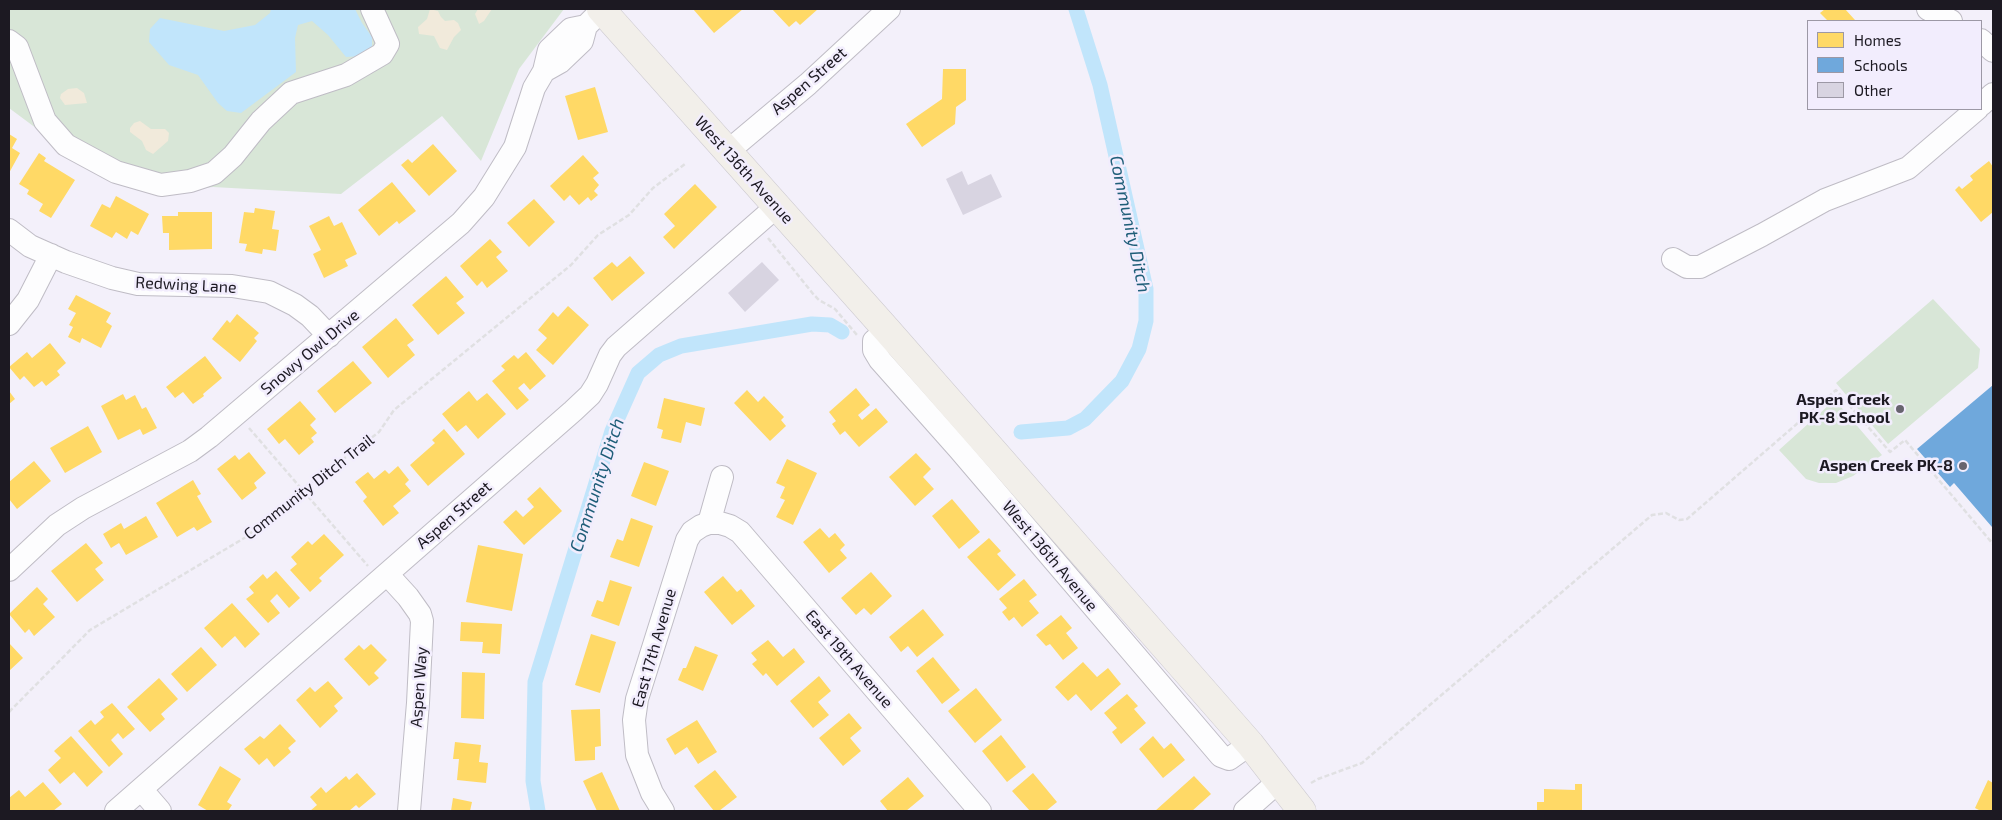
<!DOCTYPE html>
<html>
<head>
<meta charset="utf-8">
<style>
	body { margin:0 }
	#map { position:relative; width:2002px; height:820px; overflow:hidden; background:#f3f0fa; font-family:"Exo 2",sans-serif }
	canvas { display:block }
	.frame { position:absolute; inset:0; border:10px solid #1c1922; pointer-events:none }
	.legend { position:absolute; left:1807px; top:20px; width:175px; height:90px; box-sizing:border-box; background:#f2edfd; border:1px solid #9c98a5; margin:0; padding:6px 9px; list-style:none; font-size:15px; color:#1c1922 }
	.legend li { display:flex; align-items:center; gap:10px; height:25px }
	.legend b { width:25px; border:1px solid #9c98a5 }
</style>
</head>
<body>
<div id="map">
<canvas width="2002" height="820"></canvas>
<div class="frame"></div>
<ul class="legend">
<li><b style="height:14px;background:#ffd966"></b>Homes</li>
<li><b style="height:14px;background:#6fa8dc"></b>Schools</li>
<li><b style="height:14px;background:#d8d4e1"></b>Other</li>
</ul>
</div>
<script>
const context = document.querySelector('canvas').getContext('2d');
context.lineJoin = 'round';
function paint(path, color) {
  context.fillStyle = color;
  context.fill(path, 'evenodd');
}
function poly(rows) {
  const path = new Path2D();
  for (const r of rows) {
    path.moveTo(r[0], r[1]);
    for (let i = 2; i < r.length; i += 2) path.lineTo(r[i], r[i + 1]);
  }
  return path;
}
function stroke(path, color, width, dash) {
  context.strokeStyle = color;
  context.lineWidth = width;
  context.lineCap = dash ? 'butt' : 'round';
  context.setLineDash(dash || []);
  context.stroke(path);
}
function write(font, color, halo, rows, align = 'center') {
  context.font = font + ' "Exo 2",sans-serif';
  context.lineWidth = 5;
  context.setLineDash([]);
  context.textBaseline = 'middle';
  context.strokeStyle = halo;
  context.fillStyle = color;
  for (const [text, x, y, turn = 0] of rows) {
    context.save();
    context.translate(x, y);
    context.rotate((+turn || 0) * Math.PI / 180);
    context.textAlign = isNaN(turn) ? turn : align;
    if (halo) context.strokeText(text, 0, 0);
    context.fillText(text, 0, 0);
    context.restore();
  }
}
paint(poly([
	[9,9,564,9,519,69,481,161,442,116,341,194,213,187,158,193,91,169,9,108],
	[1933,299,1980,349,1978,368,1888,444,1836,383],
	[1829,405,1841,407,1882,455,1853,476,1836,483,1819,483,1806,479,1779,450]
]), '#d8e6d7');
paint(poly([
	[430,9,438,11,441,17,445,21,454,20,458,23,461,30,454,37,447,50,440,48,434,36,419,34,418,27,427,19],
	[478,9,492,9,484,21,479,24,475,14],
	[77,88,84,93,87,103,65,105,60,98,61,94,68,89],
	[140,121,151,129,165,129,169,133,168,141,153,154,146,150,142,141,130,132,130,128,134,123]
]), '#f1eadb');
paint(poly([
	[271,9,355,9,362,23,372,37,372,46,362,56,346,57,328,35,312,21,298,25,295,38,296,72,241,113,227,111,218,103,198,75,169,65,149,42,150,29,160,18,224,31,255,25,270,13]
]), '#c1e5fb');
paint(poly([
	[693,9,743,9,714,33],
	[772,9,818,9,800,25,796,21,789,27],
	[1825,9,1845,9,1855,20,1828,21,1820,13],
	[943,69,966,69,966,100,956,107,955,124,922,147,906,124,942,99],
	[595,87,608,132,578,140,565,96],
	[9,134,17,139,12,148,20,153,9,173],
	[433,144,457,171,429,196,401,165,408,159,412,163],
	[39,153,46,158,44,161,75,180,51,218,39,211,43,204,27,194,29,190,19,184],
	[583,155,599,173,593,178,599,185,594,191,598,195,591,201,588,197,579,205,570,195,564,201,550,186],
	[1989,161,1993,167,1993,212,1981,222,1955,190,1959,186,1962,189,1973,180,1970,176],
	[392,182,416,211,399,224,397,221,379,236,358,210],
	[695,184,717,207,674,249,663,237,675,226,664,214],
	[116,196,149,214,138,235,131,231,127,239,116,232,112,238,90,226,102,204,110,208],
	[534,199,555,222,529,247,507,223],
	[255,208,275,211,272,229,279,230,276,251,263,249,262,254,245,251,247,244,239,243,244,212,254,213],
	[178,212,212,212,212,249,169,250,169,233,163,233,162,216,178,216],
	[329,216,334,226,342,222,357,254,345,260,348,266,324,278,313,254,321,250,309,226],
	[490,239,502,252,496,257,508,271,487,288,482,281,477,286,460,266],
	[630,256,645,273,612,301,593,278,612,262,617,267],
	[446,276,464,297,456,303,465,313,438,335,412,305],
	[76,295,111,313,106,322,112,326,101,348,82,338,80,343,68,337,73,327,69,325,76,313,68,309],
	[568,306,589,325,553,365,536,350,547,338,538,330,553,312,558,317],
	[237,314,259,333,254,338,257,341,240,362,212,339,227,320,230,323],
	[396,318,414,340,407,345,415,355,388,378,362,347],
	[50,343,66,363,57,371,60,375,46,386,42,381,34,387,24,376,20,380,9,367,27,352,32,358],
	[526,352,546,376,530,390,524,383,518,388,529,400,517,410,492,381,505,370,501,366,514,355,518,359],
	[205,356,222,378,203,394,204,396,193,404,183,392,175,398,166,387],
	[353,361,372,383,335,413,317,391],
	[856,388,870,405,858,415,862,420,876,408,888,422,859,447,845,431,840,435,832,424,836,421,829,412],
	[747,390,758,402,764,396,784,417,781,420,786,426,770,441,734,403],
	[9,391,15,399,9,404],
	[469,391,477,401,487,393,506,414,478,439,466,425,457,432,442,414],
	[123,394,126,400,135,395,142,409,146,407,157,428,143,435,140,429,118,440,101,406],
	[664,398,705,408,701,426,686,422,681,443,661,438,663,430,657,428],
	[300,401,316,419,310,425,317,433,311,438,314,442,299,455,285,439,279,444,267,429],
	[88,426,102,452,65,473,50,448],
	[444,429,465,454,428,486,410,465,435,443,432,440],
	[249,452,266,473,254,483,257,488,242,500,217,469,235,455,239,460],
	[916,453,931,469,923,477,934,489,915,506,889,477],
	[787,459,817,473,793,525,776,517,785,500,780,498,785,487,776,483],
	[34,461,51,481,17,509,9,499,9,482],
	[644,462,669,471,656,506,631,496],
	[398,466,409,480,405,484,411,491,393,506,399,513,383,526,363,501,367,497,355,482,368,472,374,479,385,470,389,474],
	[193,480,201,494,197,496,212,522,197,531,194,527,177,537,156,503],
	[540,487,562,511,524,545,503,522,516,510,523,517,534,507,527,499],
	[952,499,980,532,959,549,932,516],
	[146,516,158,537,126,555,119,543,111,548,103,534,121,523,124,529],
	[631,518,653,526,639,567,610,557,617,539,623,541],
	[820,528,829,538,835,533,845,545,840,550,847,558,829,573,803,542],
	[324,534,344,555,319,578,322,581,310,592,290,570,297,564,291,557,308,541,312,545],
	[989,538,1001,551,997,554,1016,575,998,591,967,557],
	[86,543,103,563,95,569,104,580,77,602,51,571],
	[478,545,523,554,512,611,466,602],
	[276,571,300,598,289,608,277,594,270,601,280,613,268,623,246,599,254,593,249,587,263,574,267,579],
	[871,572,892,596,871,615,864,608,856,615,841,598],
	[723,576,737,592,741,589,755,606,732,625,704,592],
	[1024,579,1037,595,1029,601,1039,613,1022,627,1014,617,1009,621,1002,612,1007,608,999,599],
	[610,580,632,587,619,626,591,616,597,600,603,602],
	[37,587,48,599,43,604,55,617,34,636,29,629,25,633,9,614],
	[232,603,260,634,245,648,235,636,222,648,204,628],
	[923,609,944,635,917,657,908,646,901,652,889,637],
	[1061,615,1072,628,1066,633,1078,648,1063,660,1050,644,1046,646,1036,635],
	[461,622,502,624,500,654,482,653,483,642,460,641],
	[591,634,616,642,600,693,575,685],
	[768,640,783,657,794,648,805,662,777,686,766,673,763,676,752,664,757,660,751,653],
	[9,643,23,658,9,671],
	[371,644,387,660,374,673,379,678,369,686,344,659,359,645,364,650],
	[695,646,718,655,703,691,678,680,683,668,686,668],
	[201,647,217,665,187,692,171,674],
	[933,657,960,690,942,704,916,671],
	[1083,662,1097,677,1108,668,1121,684,1091,711,1076,694,1068,701,1055,687],
	[462,672,485,673,484,719,461,718],
	[819,676,831,691,818,702,829,715,813,728,790,701],
	[159,678,178,699,161,714,165,719,150,732,127,707],
	[328,681,343,698,334,706,338,711,320,728,296,700,310,687,315,692],
	[976,688,1002,720,975,743,948,711],
	[1127,694,1138,706,1134,709,1146,723,1121,744,1112,732,1117,728,1104,713],
	[112,703,135,729,123,739,118,733,111,740,123,754,109,767,78,731,91,720,95,725,104,717,100,712],
	[600,709,601,746,595,747,595,760,575,761,571,710],
	[849,713,862,728,850,738,861,751,843,766,819,738],
	[697,720,717,752,698,764,687,747,675,755,666,739],
	[280,724,296,741,288,748,291,752,274,767,267,758,259,765,244,749,260,736,264,739],
	[1001,735,1026,767,1007,782,982,751],
	[71,736,103,772,87,787,74,772,60,784,48,770,61,758,54,751],
	[1153,736,1164,749,1171,743,1185,760,1163,778,1139,749],
	[455,742,481,745,479,762,488,763,486,783,457,780,459,759,453,759],
	[220,766,241,779,227,802,232,805,228,811,208,811,198,805],
	[715,770,737,797,719,811,714,811,694,786],
	[602,772,620,811,597,811,583,781],
	[357,773,376,794,359,808,356,805,349,811,310,811,317,805,310,797,321,787,326,793,346,776,349,780],
	[1033,773,1057,802,1046,811,1030,811,1012,791],
	[1194,776,1211,794,1192,811,1155,811],
	[908,777,924,796,906,811,888,811,880,801],
	[1988,780,1993,783,1993,811,1981,811,1975,808],
	[43,782,62,804,53,811,9,811,9,798,19,790,25,797],
	[1575,784,1582,784,1582,811,1537,811,1537,802,1544,802,1544,789,1575,790],
	[453,798,472,802,470,811,451,811]
]), '#ffd966');
paint(poly([
	[1993,385,1993,527,1992,527,1954,483,1950,487,1917,449]
]), '#6fa8dc');
stroke(poly([
	[1021,432,1068,428,1085,419,1122,381,1139,349,1146,321,1146,289,1100,85,1076,9],
	[538,811,533,781,535,682,612,431,638,373,659,355,681,346,812,324,830,325,842,332]
]), '#c1e5fb', 15);
paint(poly([
	[962,171,968,185,991,174,1002,197,963,215,946,179],
	[762,262,779,280,745,312,728,293]
]), '#d8d4e1');
const minor = poly([
	[1928,9,1951,21],
	[1981,40,1993,51],
	[9,41,17,47,45,121,66,145,116,172,161,185,190,181,214,173,233,156,261,121,291,93,346,75,382,54,388,44,372,9],
	[544,71,560,62,582,41,586,26,594,18],
	[1981,105,1993,94],
	[727,152,808,84,889,9],
	[9,230,30,246,66,262,112,278,138,284,232,286,269,292,295,305,310,316,329,336],
	[1673,259,1687,267,1700,267,1762,235,1825,200,1908,168,1977,109],
	[9,324,28,300,51,255],
	[887,330,874,341,874,350,880,360,959,449,1221,756,1229,759,1250,744],
	[709,523,722,477],
	[9,570,57,525,83,508,190,451,209,437,461,223,484,197,515,147,534,88,544,71,549,50,571,29,586,26],
	[387,574,408,597,420,614,422,621,418,703,409,811],
	[141,789,160,811],
	[116,811,573,411,590,395,597,384,610,355,616,347,776,207],
	[663,811,652,793,637,755,634,720,637,699,687,540,692,532,701,526,709,523,720,523,730,526,740,532,980,811],
	[1245,811,1280,780]
]);
const major = poly([
	[601,9,887,330,1250,744,1302,811]
]);
stroke(minor, '#bfbcc5', 24);
stroke(major, '#cecbd1', 29);
stroke(poly([
	[768,238,814,295,819,300,835,309,857,335],
	[249,428,368,566],
	[9,712,90,630,246,537,328,468,342,460,379,432,394,410,571,265,598,235,629,215,653,188,685,164],
	[1311,783,1318,779,1362,763,1652,515,1666,513,1679,520,1687,519,1836,390,1890,452,1905,440,1993,544]
]), '#e0e0e2', 2.5, [5, 2.5]);
stroke(minor, '#fdfdfe', 22);
stroke(major, '#f2efea', 28);
for (const [x, y, r, color] of [
	[1900,409,5,"#67646e"],
	[1963,466,5,"#67646e"]
]) {
  const dot = new Path2D();
  dot.arc(x, y, r, 0, 2 * Math.PI);
  context.fillStyle = color;
  context.fill(dot);
  stroke(dot, '#f2edfd', 2);
}
write('16px', '#1c1922', '#f2edfd', [
	["Aspen Street",809,81,-41],
	["West 136th Avenue",744,170,48],
	["Redwing Lane",186,285,3],
	["Snowy Owl Drive",310,352,-40],
	["Community Ditch Trail",309,487,-38],
	["Aspen Street",454,515,-41],
	["West 136th Avenue",1050,556,50],
	["East 17th Avenue",654,648,-74],
	["East 19th Avenue",849,659,49],
	["Aspen Way",419,687,-86]
]);
write('bold 16px', '#1c1922', '#f2edfd', [
	["Aspen Creek",1890,400],
	["PK-8 School",1890,418],
	["Aspen Creek PK-8",1953,466]
], 'right');
write('italic 18px', '#1f5e79', '#f2edfd', [
	["Community Ditch",1130,224,78],
	["Community Ditch",597,485,-72]
]);
</script>
</body>
</html>
